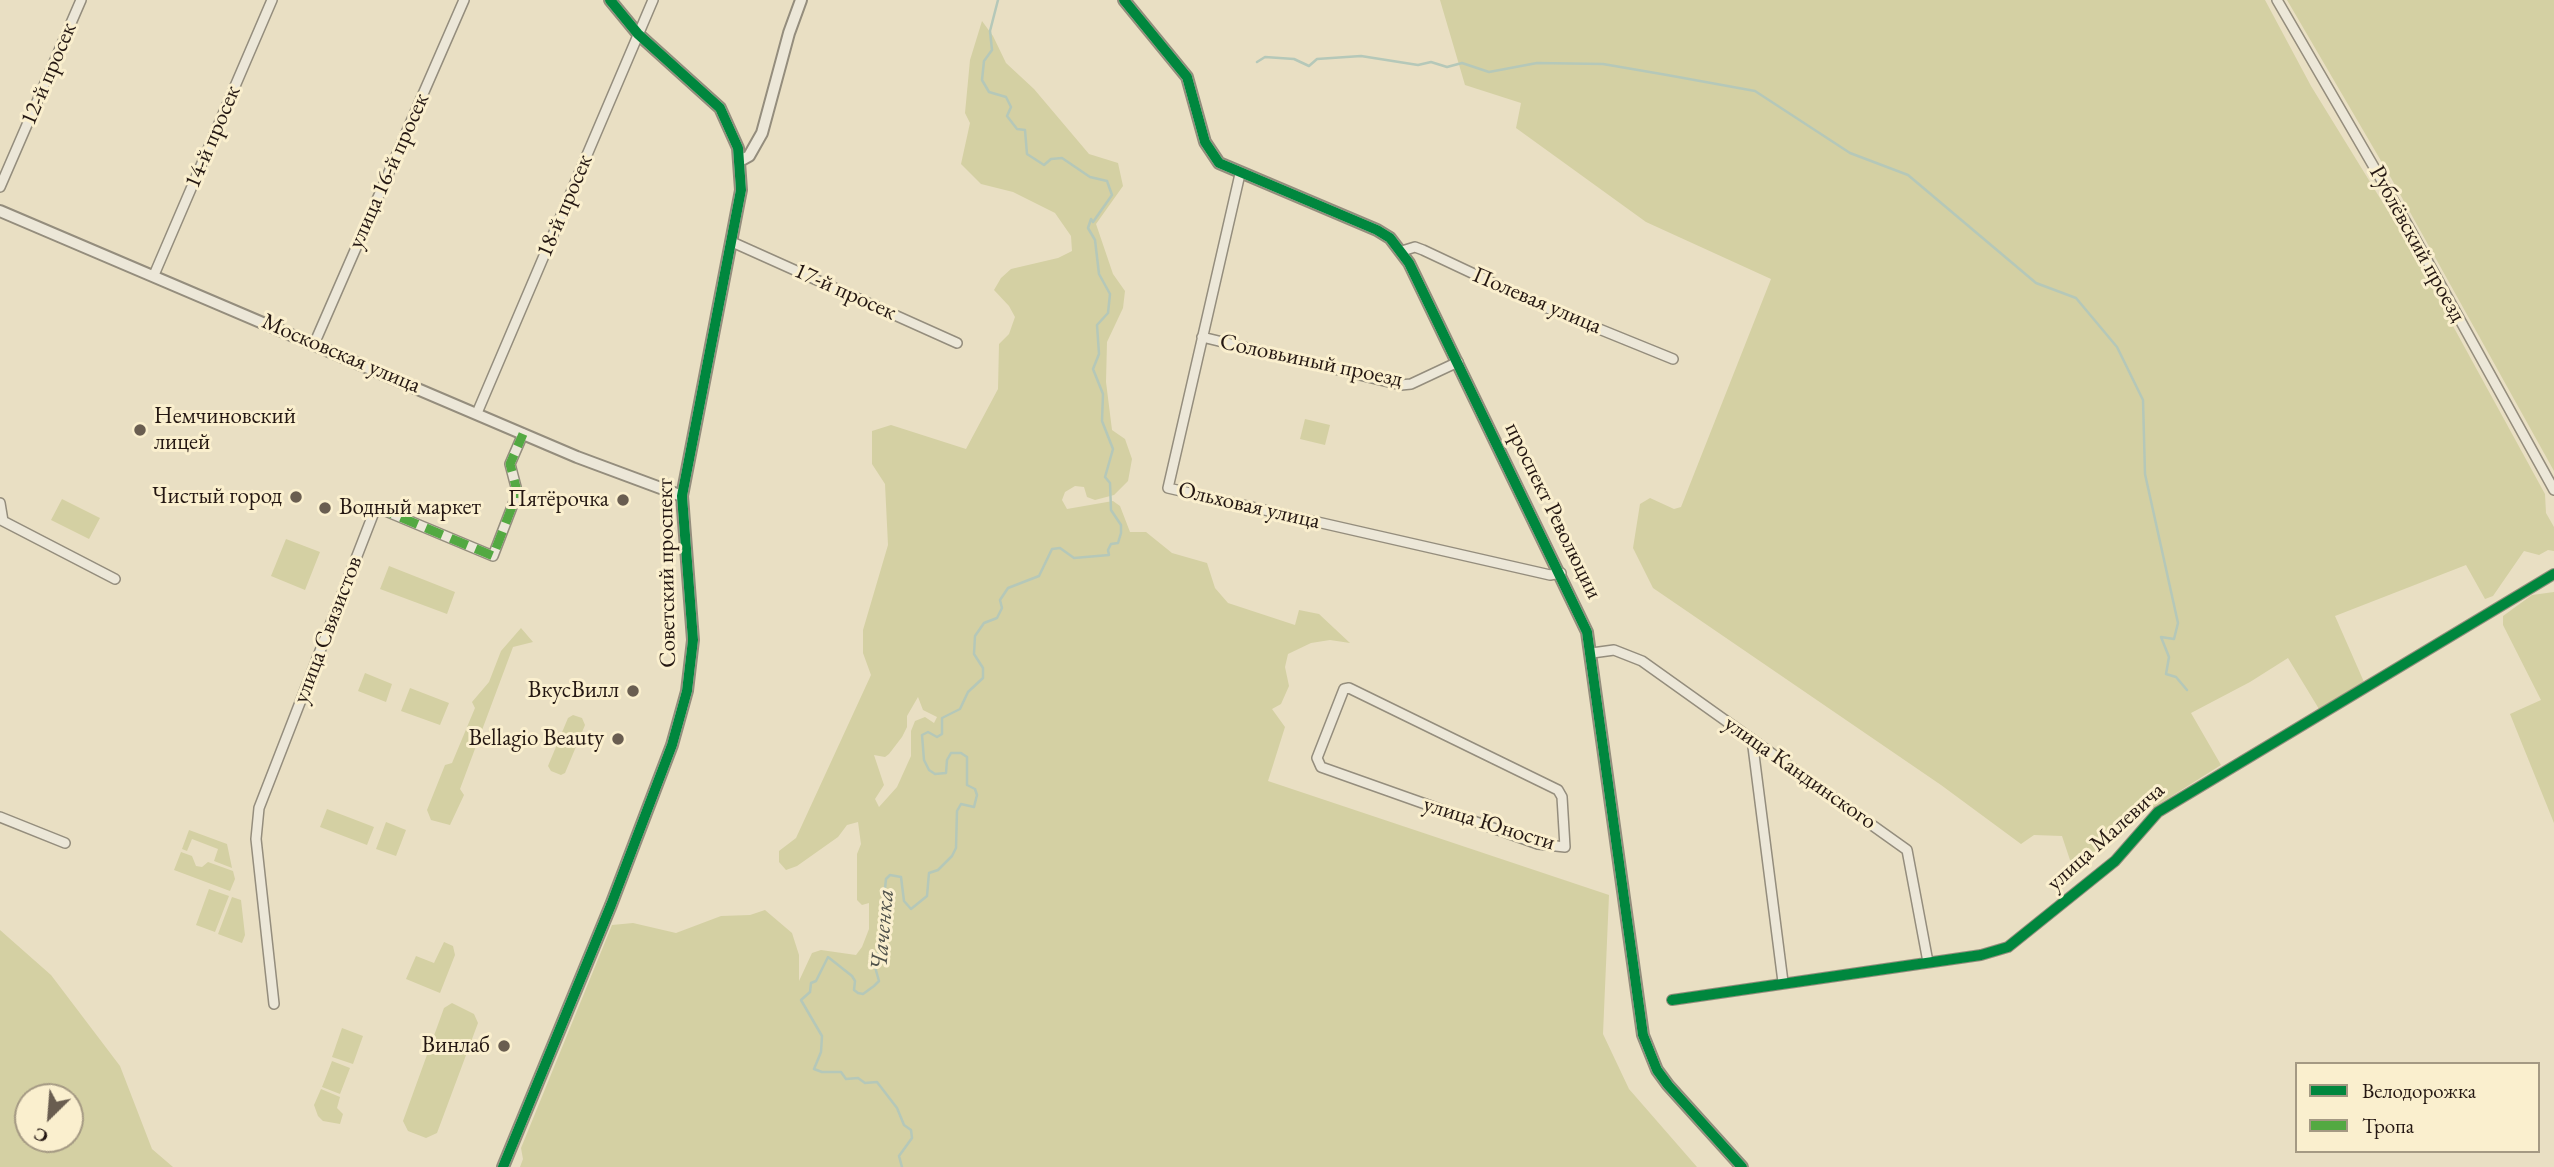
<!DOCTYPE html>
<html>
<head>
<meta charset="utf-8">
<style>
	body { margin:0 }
	#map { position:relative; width:2554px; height:1167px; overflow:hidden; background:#e9dfc3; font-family:"EB Garamond",serif }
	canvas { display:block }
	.legend { position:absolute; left:2295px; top:1062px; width:245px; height:91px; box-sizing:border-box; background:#faefce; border:2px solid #a49983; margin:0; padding:9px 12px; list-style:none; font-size:21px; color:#241712 }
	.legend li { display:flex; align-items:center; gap:14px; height:35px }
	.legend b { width:35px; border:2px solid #a49983 }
	.north { position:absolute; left:14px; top:1083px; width:70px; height:70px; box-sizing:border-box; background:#faefce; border:2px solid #a49983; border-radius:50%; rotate:205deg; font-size:19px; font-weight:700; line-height:28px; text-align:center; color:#241712 }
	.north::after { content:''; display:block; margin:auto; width:24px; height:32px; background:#695d50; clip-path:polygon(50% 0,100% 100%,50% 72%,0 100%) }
</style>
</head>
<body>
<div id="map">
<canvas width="2554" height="1167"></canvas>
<ul class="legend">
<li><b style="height:9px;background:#00873e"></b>Велодорожка</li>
<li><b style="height:9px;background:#53a942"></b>Тропа</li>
</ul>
<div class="north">С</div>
</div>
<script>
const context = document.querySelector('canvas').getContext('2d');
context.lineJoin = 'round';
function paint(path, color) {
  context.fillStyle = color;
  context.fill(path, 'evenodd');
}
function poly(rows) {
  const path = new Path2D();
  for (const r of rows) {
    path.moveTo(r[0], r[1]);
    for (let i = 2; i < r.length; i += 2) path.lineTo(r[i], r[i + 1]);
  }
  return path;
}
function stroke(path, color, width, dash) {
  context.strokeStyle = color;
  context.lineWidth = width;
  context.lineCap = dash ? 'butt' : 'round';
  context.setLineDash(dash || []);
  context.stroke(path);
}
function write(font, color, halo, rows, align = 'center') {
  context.font = font + ' "EB Garamond",serif';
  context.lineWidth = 6;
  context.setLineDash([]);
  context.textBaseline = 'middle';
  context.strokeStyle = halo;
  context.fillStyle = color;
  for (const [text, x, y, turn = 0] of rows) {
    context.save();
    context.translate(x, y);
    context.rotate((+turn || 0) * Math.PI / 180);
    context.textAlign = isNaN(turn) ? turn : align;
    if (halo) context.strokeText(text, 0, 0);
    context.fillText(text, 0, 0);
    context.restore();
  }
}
paint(poly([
	[1440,0,2265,0,2311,86,2407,242,2545,494,2546,513,2554,527,2554,551,2548,550,2539,555,2524,551,2493,596,2485,599,2466,565,2335,616,2364,682,2319,709,2288,658,2250,682,2191,713,2221,765,2153,808,2148,801,2111,843,2086,863,2070,860,2062,836,2034,835,2021,844,1941,785,1653,588,1633,548,1640,504,1650,498,1674,509,1681,507,1771,279,1646,222,1516,128,1521,103,1465,85],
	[2287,0,2554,0,2554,471,2391,178],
	[982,21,993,36,1006,63,1034,89,1089,154,1118,163,1123,186,1096,224,1113,274,1125,291,1123,308,1107,342,1106,382,1112,430,1125,439,1132,459,1128,481,1114,495,1095,500,1087,497,1084,487,1075,486,1065,492,1062,500,1067,509,1113,501,1120,506,1130,532,1146,532,1172,553,1207,563,1215,588,1228,603,1295,625,1299,610,1319,614,1350,643,1330,640,1311,643,1288,654,1285,667,1289,686,1281,704,1272,709,1285,727,1268,781,1609,895,1603,1034,1629,1089,1697,1167,520,1167,523,1159,521,1148,612,925,633,923,676,933,721,916,750,915,765,910,792,933,799,955,799,981,812,953,821,950,856,955,862,947,869,929,869,903,862,905,857,900,857,854,861,844,858,822,847,825,838,837,797,866,786,870,779,862,779,851,796,838,871,675,863,653,863,630,888,545,885,484,872,464,872,431,891,425,966,449,998,389,999,344,1009,334,1015,317,1009,306,994,290,1001,278,1011,269,1058,258,1072,251,1071,236,1055,213,1013,192,981,184,961,164,970,123,965,113,970,60],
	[918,697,923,710,937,717,934,723,925,717,915,721,911,731,911,756,897,787,879,807,875,799,884,785,874,755,885,757,889,754,902,737,907,727,907,716],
	[1305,419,1330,425,1325,445,1300,439],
	[62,499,100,518,89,539,51,520],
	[286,539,320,552,305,590,271,576],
	[389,566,455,592,447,614,380,589],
	[2554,592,2554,823,2510,714,2541,700,2503,625,2503,616,2532,595],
	[521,628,533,642,513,647,460,789,464,795,450,825,431,820,427,810,445,765,452,763,475,708,472,702,489,682,501,651],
	[365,673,392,684,386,702,358,691],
	[410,688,449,703,440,725,401,711],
	[573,715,582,718,585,725,565,773,561,775,551,771,548,766,568,718],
	[327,809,374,827,367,845,320,827],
	[386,822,406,830,396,856,376,849],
	[189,830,227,844,232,868,214,861,218,849,192,839,187,851,182,849],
	[181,852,192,856,196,866,202,867,208,862,233,871,235,879,230,891,174,870],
	[209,889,229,896,215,932,196,925],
	[232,897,241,900,245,935,242,943,218,934],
	[0,930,51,975,120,1066,152,1149,173,1167,0,1167],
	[28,1097,70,1097,70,1139,28,1139],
	[444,942,453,946,455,955,440,993,406,979,416,956,434,963],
	[452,1003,474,1014,478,1023,437,1133,426,1138,408,1131,403,1121,444,1008],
	[342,1028,363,1036,353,1064,332,1057],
	[332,1061,350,1068,340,1094,322,1087],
	[321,1089,340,1097,337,1108,343,1114,340,1124,323,1121,318,1116,314,1105]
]), '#d4d0a3');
stroke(poly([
	[1257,62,1265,57,1294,59,1309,66,1317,59,1361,56,1418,65,1431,62,1447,67,1462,63,1489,72,1537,63,1603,64,1667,75,1755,91,1850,153,1908,175,2036,283,2076,298,2117,347,2143,400,2145,474,2178,623,2174,639,2161,637,2169,657,2166,674,2176,677,2187,690],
	[902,1167,899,1156,912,1138,911,1130,904,1125,897,1108,877,1082,865,1083,858,1078,846,1079,841,1072,822,1072,814,1069,821,1052,822,1036,801,1000,810,992,811,983,816,981,828,957,852,976,855,981,854,990,858,993,863,994,874,986,879,981,875,967,883,933,881,927,886,879,890,875,901,877,904,901,911,909,927,896,929,873,938,870,952,856,956,848,957,811,961,804,974,807,977,795,975,789,967,785,967,757,961,753,951,753,947,760,946,773,935,774,929,770,924,760,922,735,928,732,937,737,942,734,942,718,960,709,968,692,983,678,983,668,974,654,975,636,984,623,997,618,1002,608,1000,600,1008,588,1039,576,1052,549,1060,548,1074,558,1109,555,1108,550,1111,544,1118,543,1121,533,1121,525,1111,510,1110,483,1105,477,1113,449,1102,421,1103,394,1093,369,1099,354,1097,325,1108,313,1110,294,1099,274,1095,240,1088,228,1091,219,1093,222,1112,195,1107,181,1090,177,1062,158,1051,159,1044,165,1027,154,1025,130,1017,129,1007,116,1011,107,1006,97,989,92,982,80,984,61,992,50,990,31,998,0]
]), '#b5c8b9', 2.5);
const minor = poly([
	[2277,0,2407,224,2554,490],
	[1240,174,1168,488,1550,575,1561,573],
	[0,187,81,0],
	[732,242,957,343],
	[1402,251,1415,247,1423,250,1540,305,1673,359],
	[154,275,272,0],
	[1202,337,1401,385,1411,384,1458,362],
	[315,342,464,0],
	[477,413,653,0],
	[0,503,3,521,115,579],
	[1592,653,1614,650,1642,661,1907,850,1928,962],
	[1349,688,1558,790,1562,797,1565,847,1538,844,1321,767,1317,758,1344,689,1349,688],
	[1752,739,1783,982],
	[0,817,65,843],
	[1672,1000,1981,955,2008,947,2115,861,2158,812,2554,574],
	[274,1004,256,839,259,808,376,507,493,556,515,499,516,487,510,464,523,434]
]);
const tertiary = poly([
	[1124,0,1187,77,1205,142,1219,163,1377,230,1390,238,1409,263,1587,632,1643,1035,1657,1070,1668,1085,1742,1167],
	[740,161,749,156,762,133,789,33,801,0],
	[0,211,577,457,682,496],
	[503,1167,611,905,672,745,687,691,693,640,682,496,741,190,738,148,720,108,638,34,610,0]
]);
stroke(minor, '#948d7d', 12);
stroke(tertiary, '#948d7d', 14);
stroke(minor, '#ece7d8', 9);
stroke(tertiary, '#ece7d8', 10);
stroke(poly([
	[376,507,493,556,515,499,516,487,510,464,523,434]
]), '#53a942', 9, [18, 9]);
stroke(poly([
	[1124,0,1187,77,1205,142,1219,163,1377,230,1390,238,1409,263,1587,632,1643,1035,1657,1070,1668,1085,1742,1167],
	[1672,1000,1981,955,2008,947,2115,861,2158,812,2554,574],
	[503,1167,611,905,672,745,687,691,693,640,682,496,741,190,738,148,720,108,638,34,610,0]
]), '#00873e', 10);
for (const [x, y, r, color] of [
	[140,430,7,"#695d50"],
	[296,497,7,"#695d50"],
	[623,500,7,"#695d50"],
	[325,508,7,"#695d50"],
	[633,691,7,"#695d50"],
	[618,739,7,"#695d50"],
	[504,1046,7,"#695d50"]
]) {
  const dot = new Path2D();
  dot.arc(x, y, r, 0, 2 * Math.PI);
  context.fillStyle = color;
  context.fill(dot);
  stroke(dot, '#faefce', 2.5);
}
write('23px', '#241712', '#faefce', [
	["12-й просек",49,74,-67],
	["14-й просек",213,137,-67],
	["улица 16-й просек",389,171,-66],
	["18-й просек",565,206,-67],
	["Рублёвский проезд",2417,244,61],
	["17-й просек",845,292,24],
	["Полевая улица",1537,301,23],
	["Московская улица",341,354,23],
	["Соловьиный проезд",1311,361,12],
	["Ольховая улица",1249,506,13],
	["проспект Революции",1553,511,64],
	["Советский проспект",667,573,-91],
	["улица Связистов",328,630,-69],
	["улица Кандинского",1800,773,35],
	["улица Юности",1489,824,17],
	["улица Малевича",2106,837,-42]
]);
write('23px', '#241712', '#faefce', [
	["Немчиновский",154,417,"left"],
	["лицей",154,443,"left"],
	["Чистый город",282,497],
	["Пятёрочка",609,500],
	["Водный маркет",339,508,"left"],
	["ВкусВилл",619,691],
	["Bellagio Beauty",604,739],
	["Винлаб",490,1046]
], 'right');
write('italic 24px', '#4f514b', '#faefce', [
	["Чаченка",883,930,-85]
]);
</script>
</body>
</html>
